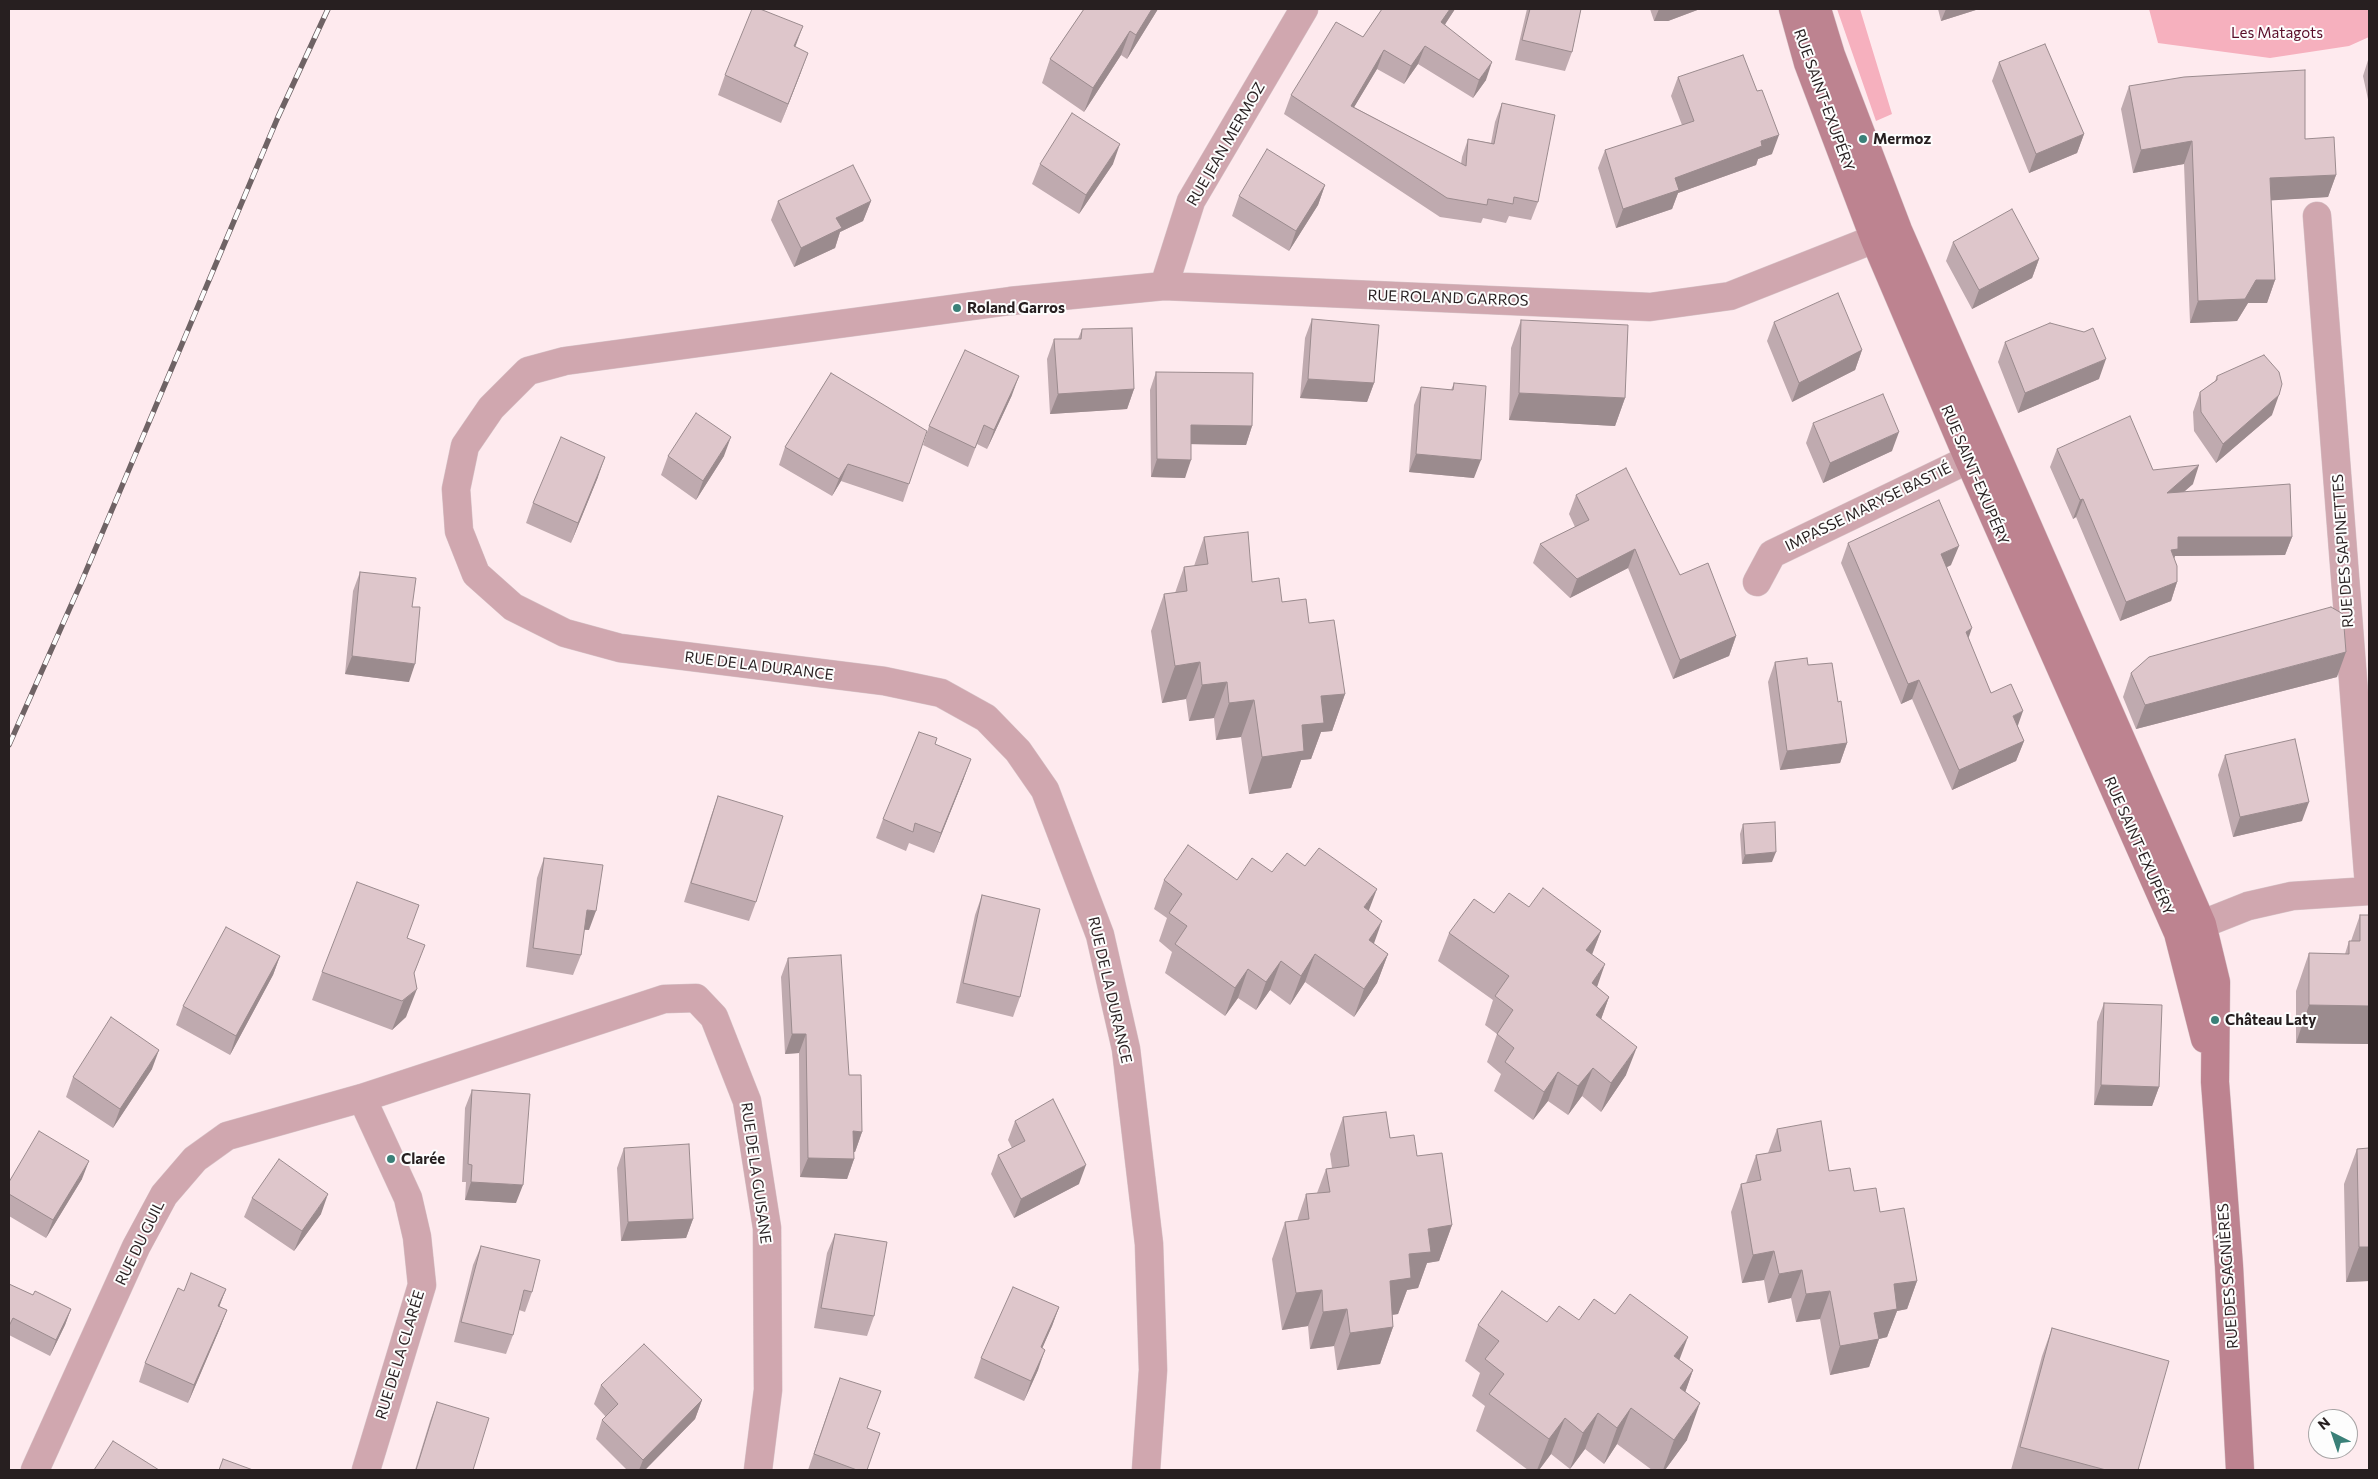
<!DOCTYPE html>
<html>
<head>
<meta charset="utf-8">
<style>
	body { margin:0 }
	#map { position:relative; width:2378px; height:1479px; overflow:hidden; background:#feeaee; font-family:Commissioner,sans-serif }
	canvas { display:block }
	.frame { position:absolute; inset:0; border:10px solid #271f20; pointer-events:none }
	.north { position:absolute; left:2308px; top:1409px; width:50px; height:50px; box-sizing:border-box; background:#fdfdfd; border:1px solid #a7a4a5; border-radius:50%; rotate:319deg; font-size:14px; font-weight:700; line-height:20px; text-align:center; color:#271f20 }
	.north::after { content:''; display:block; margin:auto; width:18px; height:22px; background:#3a8078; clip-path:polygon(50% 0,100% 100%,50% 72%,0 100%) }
</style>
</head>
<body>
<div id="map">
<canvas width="2378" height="1479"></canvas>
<div class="frame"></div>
<div class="north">N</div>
</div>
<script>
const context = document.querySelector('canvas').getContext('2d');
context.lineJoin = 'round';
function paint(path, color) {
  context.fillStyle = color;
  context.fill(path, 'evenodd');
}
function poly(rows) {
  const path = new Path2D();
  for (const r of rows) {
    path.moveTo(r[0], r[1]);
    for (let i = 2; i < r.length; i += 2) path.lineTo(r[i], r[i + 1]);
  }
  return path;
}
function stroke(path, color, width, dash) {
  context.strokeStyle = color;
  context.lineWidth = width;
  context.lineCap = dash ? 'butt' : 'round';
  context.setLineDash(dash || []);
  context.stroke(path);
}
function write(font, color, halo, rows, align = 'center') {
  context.font = font + ' Commissioner,sans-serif';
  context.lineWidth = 4;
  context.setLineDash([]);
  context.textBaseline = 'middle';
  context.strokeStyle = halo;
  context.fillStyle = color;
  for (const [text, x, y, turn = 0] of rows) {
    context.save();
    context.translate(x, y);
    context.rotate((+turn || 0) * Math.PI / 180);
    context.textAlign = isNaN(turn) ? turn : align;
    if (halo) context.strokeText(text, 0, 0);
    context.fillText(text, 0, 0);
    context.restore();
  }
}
paint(poly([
	[1837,9,1860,9,1892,114,1876,121],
	[2149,9,2369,9,2369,37,2349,46,2270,58,2158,43]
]), '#f6b0be');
const minor = poly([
	[2317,216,2369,886],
	[1164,286,1191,201,1304,9],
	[1757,582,1772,554,1990,449],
	[2180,933,2248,906,2292,896,2369,891],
	[362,1098,408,1198,417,1237,422,1285,366,1470],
	[35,1470,136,1247,164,1195,195,1159,227,1136,362,1098,664,999,696,998,714,1017,747,1101,767,1228,768,1390,758,1470],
	[1146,1470,1153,1370,1149,1244,1126,1049,1100,935,1045,790,1018,751,986,718,941,693,884,681,620,648,565,633,513,607,476,574,459,531,456,489,465,446,491,408,528,371,565,361,1010,301,1164,286,1650,307,1730,296,1897,230]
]);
const secondary = poly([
	[1793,9,1808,63,1875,240,1968,458,2178,933,2205,1039],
	[1817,9,1831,55,1898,230,2202,924,2216,982,2215,1082,2229,1266,2240,1470]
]);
stroke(minor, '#d7c5c9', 29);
stroke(secondary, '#d7c5c9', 29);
stroke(minor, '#d0a7af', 28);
stroke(secondary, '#bd8390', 28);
const rail = poly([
	[9,745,81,583,278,117,328,9]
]);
stroke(rail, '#6f6365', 5.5);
stroke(rail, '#fdfdfd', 4, [11]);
paint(poly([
	[1084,9,1158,9,1127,59,1121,55,1084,112,1042,83,1050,59],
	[1382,9,1455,9,1445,24,1486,80,1473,98,1418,64,1404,84,1377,69,1354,107,1461,164,1462,157,1468,139,1491,143,1495,122,1502,103,1538,202,1531,220,1509,216,1506,223,1483,218,1481,223,1440,217,1284,114,1291,95,1363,37],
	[1527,9,1581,9,1572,52,1565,71,1515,60],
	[1650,9,1700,9,1668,21,1654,21],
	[1938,9,1979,9,1941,21],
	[2369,57,2369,104,2363,76],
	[1999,62,2084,134,2077,153,2029,173,1992,81],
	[801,72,781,123,718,95,725,75],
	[1678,77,1772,154,1758,159,1756,165,1678,193,1672,209,1616,228,1598,168,1605,150,1682,125,1671,96],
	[2129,86,2305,139,2336,175,2328,197,2271,200,2275,280,2267,303,2248,303,2237,321,2190,323,2184,164,2133,173,2121,109],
	[1040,164,1113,164,1079,214,1032,184],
	[1325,185,1318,205,1289,251,1232,216,1239,196],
	[778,201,871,201,863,221,840,232,835,248,794,267,771,220],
	[1953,242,2039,259,2032,278,1972,309,1946,261],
	[1312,319,1374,383,1367,402,1300,398,1305,338],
	[1521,320,1625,398,1615,426,1509,420,1511,348],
	[1774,322,1862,350,1855,370,1792,402,1767,341],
	[1082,329,1134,389,1127,409,1050,414,1047,359,1054,339,1078,339],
	[2084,332,2099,379,2018,413,1998,362,2005,342],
	[1156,372,1252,426,1246,445,1191,444,1185,478,1151,477,1150,390],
	[831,373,909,484,903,502,841,481,832,496,779,465,785,447],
	[2217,376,2272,415,2216,463,2194,431,2193,412,2200,392,2215,381],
	[1454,383,1474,478,1409,472,1414,405,1421,387,1451,390],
	[1012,395,987,449,977,444,968,467,923,445,929,426],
	[1813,423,1892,451,1823,483,1806,443],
	[2057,449,2153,470,2193,484,2183,492,2292,537,2285,555,2175,556,2174,558,2177,582,2171,601,2120,621,2076,517,2073,519,2050,467],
	[668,456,724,456,696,500,661,475],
	[598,477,571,543,526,523,533,503],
	[1576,495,1680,575,1736,636,1729,656,1673,679,1628,568,1570,598,1533,563,1540,544,1575,527,1569,514],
	[1204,537,1252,582,1282,602,1309,623,1345,694,1332,731,1321,732,1311,759,1301,760,1291,788,1249,794,1241,737,1216,740,1214,718,1189,721,1186,699,1162,703,1151,631,1164,594,1175,593,1184,567,1194,566],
	[1848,543,1951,565,1946,568,1968,638,1991,693,2018,727,2024,741,2016,761,1952,790,1912,699,1901,704,1841,563],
	[360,572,412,607,409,682,345,674,353,591],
	[1775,662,1808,665,1847,743,1840,763,1780,770,1768,682],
	[2131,673,2337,677,2136,729,2123,697],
	[935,744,964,778,934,853,909,843,906,851,876,838,883,819],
	[2225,755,2302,821,2233,837,2218,775],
	[718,796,756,902,749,921,684,902,711,816],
	[1743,824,1772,862,1742,864,1740,834],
	[544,858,589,930,584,930,581,955,573,975,526,967,537,878],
	[1305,866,1369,911,1374,944,1388,954,1377,983,1354,1017,1305,982,1290,1005,1270,990,1256,1010,1238,998,1225,1016,1165,973,1172,952,1159,941,1167,918,1154,909,1164,880,1237,880],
	[982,895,1020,997,1013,1017,956,1003,975,915],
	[1529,907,1601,931,1592,955,1597,987,1609,997,1601,1019,1626,1075,1601,1112,1582,1096,1568,1115,1548,1101,1533,1120,1494,1091,1501,1074,1487,1062,1497,1034,1485,1025,1493,1000,1438,961,1449,933,1494,913],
	[2360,915,2369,1044,2296,1043,2296,991,2309,953,2345,954,2349,941,2351,941],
	[407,938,414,974,406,1017,392,1030,312,1000,322,972],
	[280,956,273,975,230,1055,176,1025,183,1006],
	[788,958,849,1075,862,1132,855,1152,854,1152,854,1159,847,1179,800,1177,799,1053,785,1054,781,977],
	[2104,1003,2159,1087,2152,1106,2094,1105,2097,1022],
	[152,1069,113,1128,66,1097,73,1077],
	[472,1090,516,1203,465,1200,466,1182,462,1182,465,1108],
	[1343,1117,1390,1138,1417,1156,1452,1225,1439,1261,1427,1263,1418,1288,1407,1290,1398,1314,1392,1315,1393,1327,1380,1364,1337,1370,1334,1346,1310,1349,1308,1326,1282,1330,1272,1259,1285,1222,1297,1221,1306,1194,1317,1193,1326,1169,1332,1168,1330,1154],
	[1015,1121,1079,1184,1014,1218,991,1174,998,1155,1012,1148,1008,1140],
	[1777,1129,1880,1212,1917,1281,1907,1309,1897,1311,1887,1337,1879,1339,1869,1367,1830,1375,1820,1319,1796,1322,1791,1298,1768,1303,1764,1280,1742,1283,1731,1212,1741,1184,1746,1183,1756,1155,1768,1153],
	[624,1148,693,1219,686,1238,621,1241,617,1168],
	[2357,1149,2369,1281,2346,1282,2344,1184],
	[82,1179,46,1238,9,1216,9,1182],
	[252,1198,321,1214,294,1251,244,1217],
	[835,1234,874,1316,867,1336,814,1328,827,1253],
	[481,1246,532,1292,525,1312,519,1310,513,1335,506,1354,454,1342,473,1265],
	[9,1284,33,1295,71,1309,65,1325,50,1356,9,1335],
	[226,1289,219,1307,227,1310,220,1328,188,1403,139,1382,145,1363,184,1291],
	[1059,1307,1052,1326,1042,1348,1038,1370,1024,1401,974,1378,981,1358],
	[1579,1320,1680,1360,1693,1370,1685,1392,1687,1440,1665,1470,1652,1470,1617,1444,1604,1464,1585,1449,1570,1469,1551,1454,1539,1470,1528,1470,1476,1431,1485,1406,1472,1396,1480,1373,1465,1361,1478,1325,1547,1322],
	[2052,1328,2138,1470,2011,1470,2042,1356],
	[601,1385,702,1400,695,1419,645,1470,627,1470,596,1439,602,1420,606,1417,594,1404],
	[833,1397,867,1428,867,1470,808,1470],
	[437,1402,473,1470,415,1470,430,1421]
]), '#bfaaaf');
paint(poly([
	[1152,9,1158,9,1127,59,1136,35],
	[1450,9,1455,9,1435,40,1441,22],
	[1659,9,1700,9,1668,21,1654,21],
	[1946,9,1979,9,1941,21],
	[803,26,796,45,787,65,794,46],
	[1130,31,1121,55,1084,112,1093,88],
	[1425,46,1418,64,1404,84,1411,66],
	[1384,50,1377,69,1344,124,1351,106],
	[808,53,801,72,781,123,788,104],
	[1492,62,1486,80,1473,98,1479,80],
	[2084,134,2077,153,2029,173,2036,154],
	[1779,135,1772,154,1758,159,1756,165,1678,193,1672,209,1616,228,1623,209,1675,178,1761,141],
	[2192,141,2184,164,2133,173,2141,150],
	[1120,144,1113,164,1079,214,1086,195],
	[2336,175,2328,197,2262,201,2270,178],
	[1325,185,1318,205,1289,251,1296,231],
	[871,201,863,221,840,232,835,248,794,267,801,248,836,218],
	[2039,259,2032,278,1972,309,1979,290],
	[2256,280,2275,280,2267,303,2248,303,2237,321,2190,323,2198,301],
	[1862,350,1855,370,1792,402,1799,383],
	[2106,359,2099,379,2018,413,2025,393],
	[1019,376,1012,395,987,449,994,430],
	[1308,379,1374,383,1367,402,1300,398],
	[1134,389,1127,409,1050,414,1058,394],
	[1519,393,1625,398,1615,426,1509,420],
	[2279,395,2272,415,2216,463,2223,444],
	[1191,425,1252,426,1246,445,1184,444],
	[1899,432,1892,451,1823,483,1830,463],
	[731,437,724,456,696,500,703,481],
	[1416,454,1481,460,1474,478,1409,472],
	[605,457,598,477,571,543,578,523],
	[1157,459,1191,460,1185,478,1151,477],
	[848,464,841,481,832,496,839,479],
	[2199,465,2193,484,2161,512,2167,493],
	[2083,499,2076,517,2073,519,2080,500],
	[2178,537,2292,537,2285,555,2175,556,2171,568,2171,550],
	[1959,546,1951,565,1934,573,1941,554],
	[1635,549,1628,568,1570,598,1577,579],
	[2177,582,2171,601,2120,621,2126,602],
	[1972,628,1965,648,1966,632],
	[1736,636,1729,656,1673,679,1680,660],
	[2346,652,2337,677,2136,729,2145,705],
	[352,656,415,664,409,682,345,674],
	[1200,662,1186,699,1162,703,1175,666],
	[1919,680,1912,699,1901,704,1908,684],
	[1227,682,1214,718,1189,721,1202,685],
	[1345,694,1332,731,1321,732,1311,759,1301,760,1291,788,1249,794,1262,757,1302,725,1321,696],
	[1254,700,1241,737,1216,740,1229,703],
	[2023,711,2016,731,2013,716],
	[2024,741,2016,761,1952,790,1959,770],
	[1847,743,1840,763,1780,770,1787,751],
	[971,759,964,778,934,853,941,833],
	[2309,802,2302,821,2233,837,2240,817],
	[1776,852,1772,862,1742,864,1745,855],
	[1377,889,1366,918,1364,907],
	[587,910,596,911,589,930,580,929],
	[1382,921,1372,949,1369,940],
	[1601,931,1590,959,1586,950],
	[425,945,404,1000,417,989,406,1017,392,1030],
	[1315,954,1305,982,1290,1005,1301,976],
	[1388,954,1377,983,1354,1017,1364,989],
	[280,956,273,975,230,1055,236,1036],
	[1281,961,1270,990,1256,1010,1266,982],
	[1605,964,1595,993,1592,983],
	[1248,969,1238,998,1225,1016,1235,988],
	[1609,997,1599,1025,1596,1015],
	[2309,1005,2369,1006,2369,1044,2296,1043],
	[792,1034,806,1034,799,1053,785,1054],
	[1637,1047,1626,1075,1601,1112,1611,1083],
	[159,1050,152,1069,113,1128,120,1109],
	[1593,1068,1582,1096,1568,1115,1578,1086],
	[1558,1072,1548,1101,1533,1120,1544,1092],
	[2101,1085,2159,1087,2152,1106,2094,1105],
	[853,1131,862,1132,855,1152,846,1151],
	[808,1158,854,1159,847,1179,800,1177],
	[89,1161,82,1179,46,1238,53,1220],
	[1086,1165,1079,1184,1014,1218,1021,1199],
	[471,1182,523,1185,516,1203,465,1200],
	[328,1194,321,1214,294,1251,302,1231],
	[693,1219,686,1238,621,1241,628,1222],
	[1452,1225,1439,1261,1427,1263,1418,1288,1407,1290,1398,1314,1376,1317,1390,1281,1428,1229],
	[2359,1247,2369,1247,2369,1281,2346,1282],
	[1774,1251,1764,1280,1742,1283,1753,1255],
	[1802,1270,1791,1298,1768,1303,1779,1274],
	[1917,1281,1907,1309,1897,1311,1887,1337,1879,1339,1869,1367,1830,1375,1840,1346,1874,1313,1894,1284],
	[226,1289,219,1307,218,1306],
	[1322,1290,1308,1326,1282,1330,1296,1293],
	[1830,1291,1820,1319,1796,1322,1806,1294],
	[1059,1307,1052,1326,1034,1367,1041,1347],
	[71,1309,65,1325,50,1356,56,1340],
	[1347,1309,1334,1346,1310,1349,1323,1312],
	[227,1310,220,1328,188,1403,194,1385],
	[1393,1327,1380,1364,1337,1370,1350,1333],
	[1688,1337,1674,1374,1674,1356],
	[1045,1350,1038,1370,1024,1401,1031,1381],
	[1693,1370,1680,1407,1680,1388],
	[702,1400,695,1419,645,1470,639,1470,643,1460],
	[1700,1403,1687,1440,1665,1470,1663,1470,1674,1440],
	[1631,1408,1617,1444,1604,1464,1617,1428],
	[1598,1413,1585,1449,1570,1469,1583,1433],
	[1565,1418,1551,1454,1539,1470,1537,1470,1549,1439]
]), '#9b8b8e');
const building = poly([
	[752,9,760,9,803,26,794,46,808,53,788,104,725,75,752,9],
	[1084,9,1152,9,1136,35,1130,31,1093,88,1050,59,1084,9],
	[1382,9,1450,9,1441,22,1492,62,1479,80,1425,46,1411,66,1384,50,1351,106,1466,166,1468,139,1494,144,1502,103,1555,115,1538,202,1514,197,1513,204,1488,199,1487,205,1447,198,1291,95,1336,22,1363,37,1382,9],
	[1530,9,1581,9,1572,52,1522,40,1530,9],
	[2045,44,2084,134,2036,154,1999,62,2045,44],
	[1743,55,1757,91,1762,90,1779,135,1761,141,1762,146,1675,178,1679,190,1623,209,1605,150,1694,121,1678,77,1743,55],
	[2305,70,2305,139,2334,137,2336,175,2270,178,2275,280,2256,280,2245,299,2198,301,2192,141,2141,150,2129,86,2184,77,2305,70],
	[1072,113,1120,144,1086,195,1040,164,1072,113],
	[1267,149,1325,185,1296,231,1239,196,1267,149],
	[853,165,871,201,836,218,842,228,801,248,778,201,853,165],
	[2012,209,2039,259,1979,290,1953,242,2012,209],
	[1838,293,1862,350,1799,383,1774,322,1838,293],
	[1312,319,1379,325,1374,383,1308,379,1312,319],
	[1521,320,1628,325,1625,398,1519,393,1521,320],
	[2050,323,2084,332,2093,328,2106,359,2025,393,2005,342,2050,323],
	[1132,328,1134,389,1058,394,1054,339,1081,339,1082,329,1132,328],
	[965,350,1019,376,994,430,984,425,975,448,929,426,965,350],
	[2264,355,2279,372,2282,384,2279,395,2223,444,2201,412,2200,392,2217,380,2217,376,2264,355],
	[1156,372,1253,373,1252,426,1191,425,1191,460,1157,459,1156,372],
	[831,373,927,431,909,484,848,464,839,479,785,447,831,373],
	[1454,383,1486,386,1481,460,1416,454,1421,387,1453,390,1454,383],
	[1883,394,1899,432,1830,463,1813,423,1883,394],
	[696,413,731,437,703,481,668,456,696,413],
	[2130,416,2153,470,2199,465,2167,493,2290,484,2292,537,2178,537,2178,549,2171,550,2177,566,2177,582,2126,602,2083,499,2080,500,2057,449,2130,416],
	[561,437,605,457,578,523,533,503,561,437],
	[1626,468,1680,575,1708,563,1736,636,1680,660,1635,549,1577,579,1540,544,1589,520,1576,495,1626,468],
	[1939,500,1959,546,1941,554,1972,628,1966,632,1991,693,2011,684,2023,711,2013,716,2024,741,1959,770,1919,680,1908,684,1848,543,1939,500],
	[1248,532,1252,582,1279,578,1282,602,1306,599,1309,623,1334,620,1345,694,1321,696,1324,723,1302,725,1304,751,1262,757,1254,700,1229,703,1227,682,1202,685,1200,662,1175,666,1164,594,1187,591,1184,567,1208,564,1204,537,1248,532],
	[360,572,416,578,412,607,420,607,415,664,352,656,360,572],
	[2331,607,2343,614,2346,652,2145,705,2131,673,2149,657,2331,607],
	[1807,658,1808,665,1832,663,1838,702,1841,701,1847,743,1787,751,1775,662,1807,658],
	[919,732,937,738,935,744,971,759,941,833,915,823,913,832,883,819,919,732],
	[2295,739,2309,802,2240,817,2225,755,2295,739],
	[718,796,783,816,756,902,691,883,718,796],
	[1775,822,1776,852,1745,855,1743,824,1775,822],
	[1188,845,1237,880,1252,858,1272,872,1287,853,1305,866,1319,848,1377,889,1364,907,1382,921,1369,940,1388,954,1364,989,1315,954,1301,976,1281,961,1266,982,1248,969,1235,988,1175,944,1187,926,1169,913,1182,894,1164,880,1188,845],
	[544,858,603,865,596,911,587,910,581,955,533,948,544,858],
	[357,882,419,905,407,938,425,945,414,973,417,989,402,1001,322,972,357,882],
	[1543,888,1601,931,1586,950,1605,964,1592,983,1609,997,1596,1015,1637,1047,1611,1083,1593,1068,1578,1086,1558,1072,1544,1092,1505,1062,1514,1048,1497,1034,1513,1010,1495,996,1509,976,1449,933,1474,899,1494,913,1509,893,1529,907,1543,888],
	[982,895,1040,909,1020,997,963,983,982,895],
	[2360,915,2369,915,2369,1006,2309,1005,2309,953,2349,954,2349,941,2360,941,2360,915],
	[226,927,280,956,236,1036,183,1006,226,927],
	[841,955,849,1075,861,1075,862,1132,853,1131,854,1159,808,1158,806,1034,792,1034,788,958,841,955],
	[2104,1003,2162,1005,2159,1087,2101,1085,2104,1003],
	[111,1017,159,1050,120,1109,73,1077,111,1017],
	[472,1090,530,1094,523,1185,471,1182,472,1165,468,1164,472,1090],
	[1053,1099,1086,1165,1021,1199,998,1155,1025,1141,1015,1121,1053,1099],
	[1386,1112,1390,1138,1414,1135,1417,1156,1442,1153,1452,1225,1428,1229,1431,1252,1409,1254,1411,1278,1390,1281,1393,1327,1350,1333,1347,1309,1323,1312,1322,1290,1296,1293,1285,1222,1309,1219,1306,1194,1330,1192,1326,1169,1349,1166,1343,1117,1386,1112],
	[1821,1121,1829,1171,1850,1168,1854,1191,1876,1188,1880,1212,1904,1208,1917,1281,1894,1284,1897,1309,1874,1313,1879,1339,1840,1346,1830,1291,1806,1294,1802,1270,1779,1274,1774,1251,1753,1255,1741,1184,1761,1180,1756,1155,1781,1151,1777,1129,1821,1121],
	[39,1131,89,1161,53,1220,9,1194,9,1182,39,1131],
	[689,1144,693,1219,628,1222,624,1148,689,1144],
	[2369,1148,2369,1247,2359,1247,2357,1149,2369,1148],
	[279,1159,328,1194,302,1231,252,1198,279,1159],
	[835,1234,887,1242,874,1316,821,1308,835,1234],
	[481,1246,540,1260,532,1292,524,1290,513,1335,461,1322,481,1246],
	[191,1273,226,1289,218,1306,227,1310,194,1385,145,1363,178,1288,184,1291,191,1273],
	[9,1284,33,1295,35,1291,71,1309,56,1340,13,1318,9,1326,9,1284],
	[1013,1287,1059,1307,1041,1347,1045,1350,1031,1381,981,1358,1013,1287],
	[1502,1291,1547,1322,1559,1306,1579,1320,1594,1299,1615,1314,1630,1294,1688,1337,1674,1356,1693,1370,1680,1388,1700,1403,1674,1440,1631,1408,1617,1428,1598,1413,1583,1433,1565,1418,1549,1439,1489,1394,1504,1374,1485,1359,1499,1341,1478,1325,1502,1291],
	[2052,1328,2169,1361,2138,1470,2106,1470,2020,1447,2052,1328],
	[644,1344,702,1400,643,1460,602,1420,618,1404,601,1385,644,1344],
	[840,1378,881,1391,867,1428,880,1433,867,1470,857,1470,814,1454,840,1378],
	[437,1402,489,1418,473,1470,416,1470,437,1402],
	[113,1441,159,1470,94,1470,113,1441],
	[223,1459,253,1470,219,1470,223,1459]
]);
paint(building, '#dec6cb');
stroke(building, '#9b8b8e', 1);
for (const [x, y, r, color] of [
	[1863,139,5,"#3a8078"],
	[957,308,5,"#3a8078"],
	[2215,1020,5,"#3a8078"],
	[391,1159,5,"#3a8078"]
]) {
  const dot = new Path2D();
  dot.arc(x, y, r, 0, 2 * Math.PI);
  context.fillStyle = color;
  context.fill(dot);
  stroke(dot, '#fdfdfd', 2);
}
write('15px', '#5a0d29', '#fdfdfd', [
	["Les Matagots",2277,33]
]);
write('15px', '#271f20', '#fdfdfd', [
	["RUE SAINT-EXUPÉRY",1824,100,70],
	["RUE JEAN MERMOZ",1226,144,-60],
	["RUE ROLAND GARROS",1448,298,2],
	["RUE SAINT-EXUPÉRY",1975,475,67],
	["IMPASSE MARYSE BASTIÉ",1868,507,-26],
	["RUE DES SAPINETTES",2343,551,-94],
	["RUE DE LA DURANCE",759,666,7],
	["RUE SAINT-EXUPÉRY",2139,846,66],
	["RUE DE LA DURANCE",1110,990,77],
	["RUE DE LA GUISANE",756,1173,82],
	["RUE DU GUIL",140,1243,-64],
	["RUE DES SAGNIÈRES",2228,1276,-94],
	["RUE DE LA CLARÉE",400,1355,-73]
]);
write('bold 15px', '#271f20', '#fdfdfd', [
	["Mermoz",1873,139],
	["Roland Garros",967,308],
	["Château Laty",2225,1020],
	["Clarée",401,1159]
], 'left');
</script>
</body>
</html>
